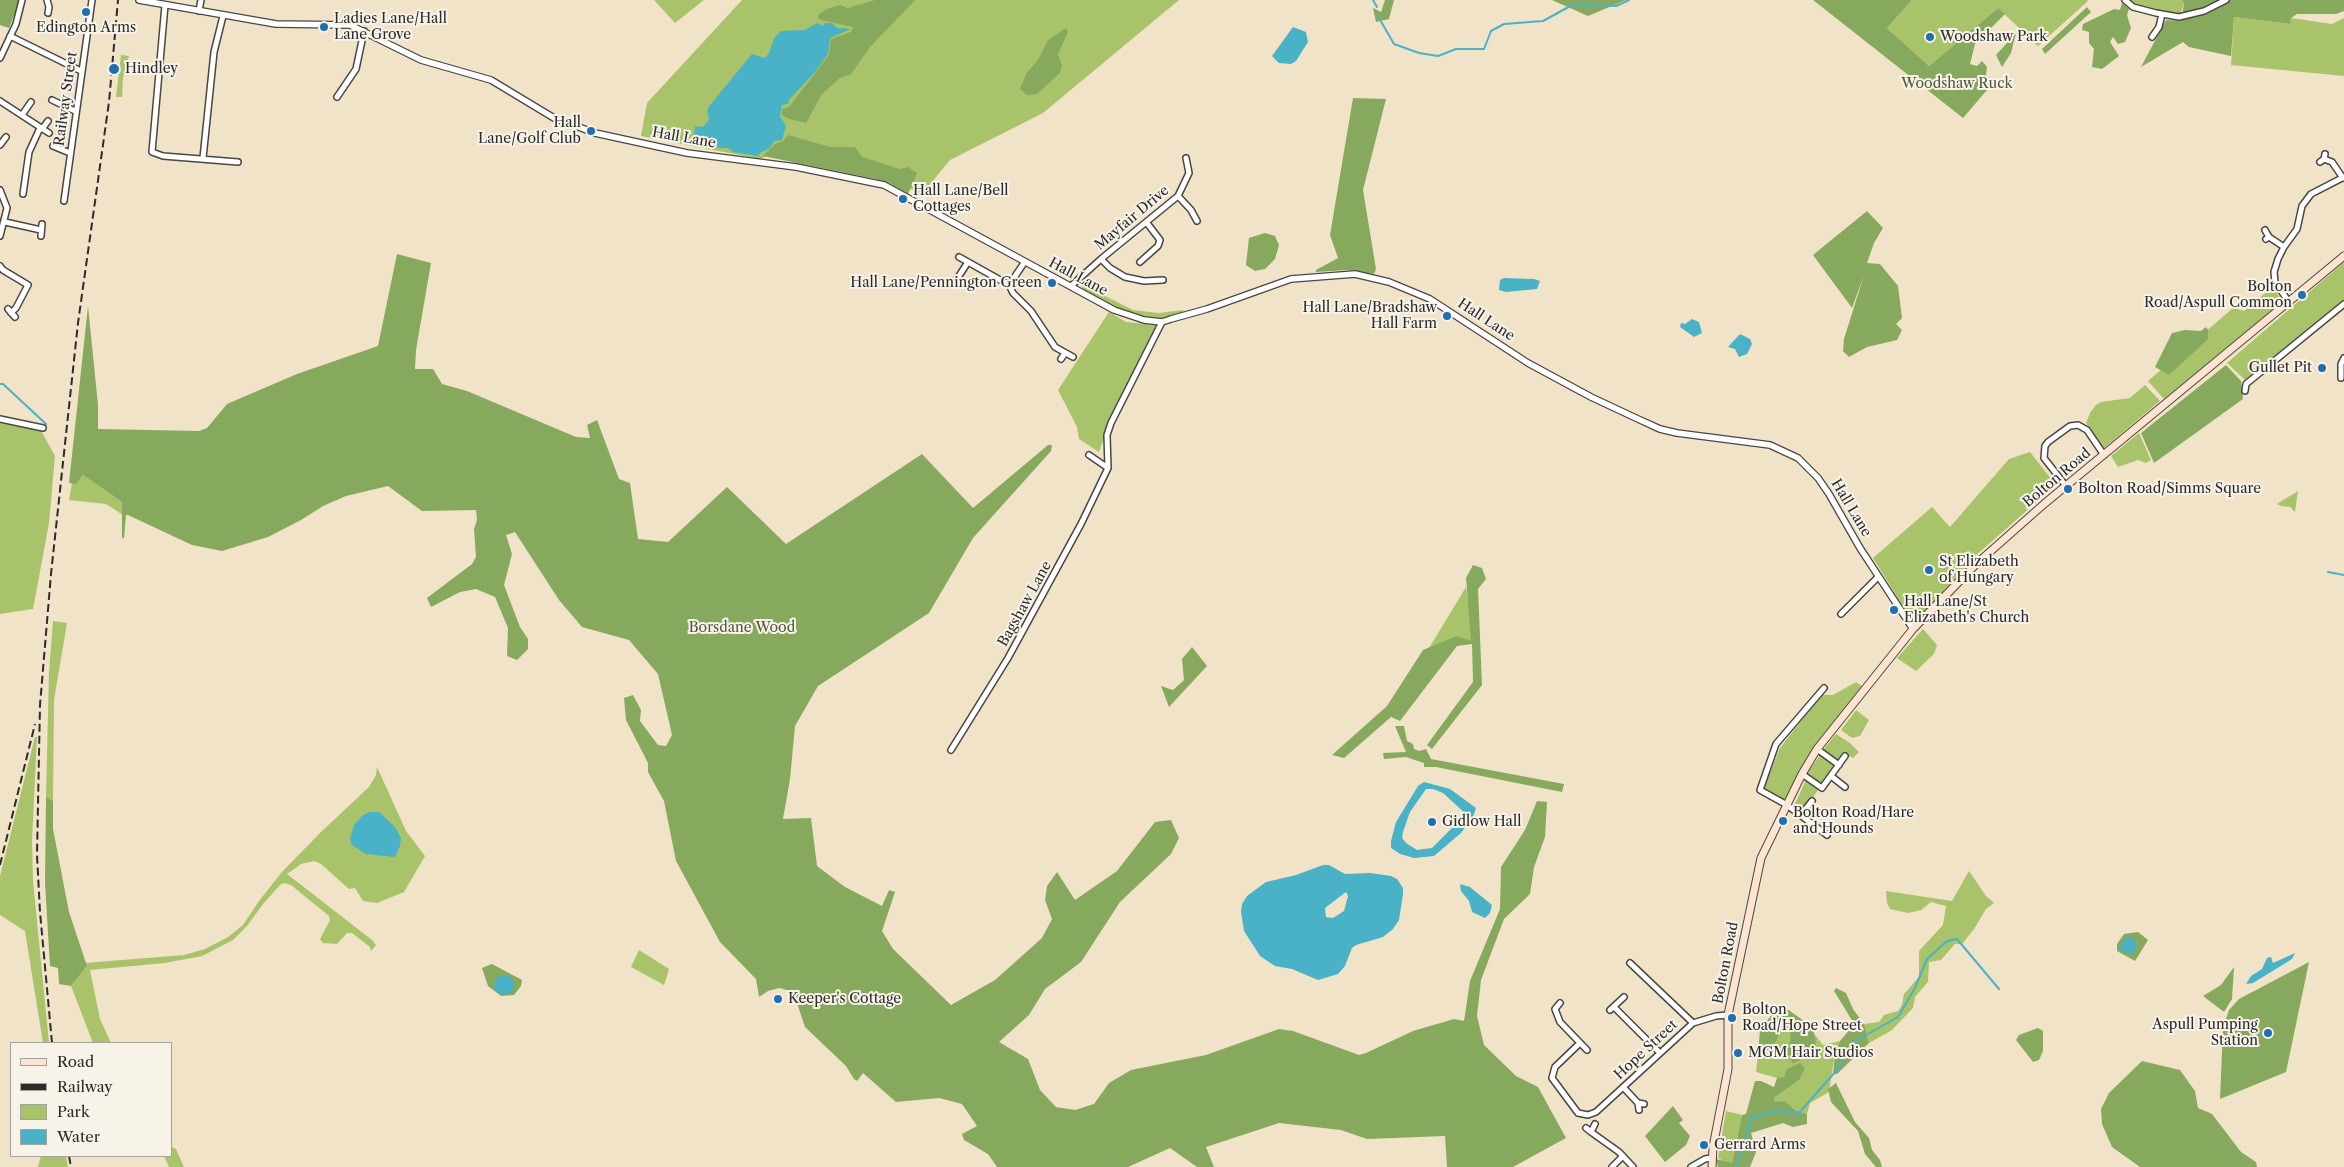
<!DOCTYPE html>
<html>
<head>
<meta charset="utf-8">
<style>
	body { margin:0 }
	#map { position:relative; width:2344px; height:1167px; overflow:hidden; background:#f1e3c8; font-family:"Libre Caslon Text",serif }
	canvas { display:block }
	.legend { position:absolute; left:10px; top:1042px; width:162px; height:115px; box-sizing:border-box; background:#f7f3e8; border:1px solid #a5a39c; margin:0; padding:6px 9px; list-style:none; font-size:15px; color:#2b2b2b }
	.legend li { display:flex; align-items:center; gap:10px; height:25px }
	.legend b { width:25px; border:1px solid #a5a39c }
</style>
</head>
<body>
<div id="map">
<canvas width="2344" height="1167"></canvas>
<ul class="legend">
<li><b style="height:6px;background:#fde4d0"></b>Road</li>
<li><b style="height:6px;background:#2b2b2b"></b>Railway</li>
<li><b style="height:14px;background:#a8c369"></b>Park</li>
<li><b style="height:14px;background:#49b2c7"></b>Water</li>
</ul>
</div>
<script>
const context = document.querySelector('canvas').getContext('2d');
context.lineJoin = 'round';
function paint(path, color) {
  context.fillStyle = color;
  context.fill(path, 'evenodd');
}
function poly(rows) {
  const path = new Path2D();
  for (const r of rows) {
    if (r.length === 3) {
      path.moveTo(r[0] + r[2], r[1]);
      path.arc(r[0], r[1], r[2], 0, 2 * Math.PI);
      continue;
    }
    path.moveTo(r[0], r[1]);
    for (let i = 2; i < r.length; i += 2) path.lineTo(r[i], r[i + 1]);
  }
  return path;
}
function stroke(path, color, width, dash) {
  context.strokeStyle = color;
  context.lineWidth = width;
  context.lineCap = dash ? 'butt' : 'round';
  context.setLineDash(dash || []);
  context.stroke(path);
}
function write(font, color, halo, rows, align = 'center') {
  context.font = font + ' "Libre Caslon Text",serif';
  context.lineWidth = 4;
  context.setLineDash([]);
  context.textBaseline = 'middle';
  context.strokeStyle = halo;
  context.fillStyle = color;
  for (const [text, x, y, turn = 0] of rows) {
    context.save();
    context.translate(x, y);
    context.rotate((+turn || 0) * Math.PI / 180);
    context.textAlign = isNaN(turn) ? turn : align;
    if (halo) context.strokeText(text, 0, 0);
    context.fillText(text, 0, 0);
    context.restore();
  }
}
paint(poly([
	[654,0,704,0,675,23],
	[742,0,1179,0,1043,113,950,160,922,194,894,182,778,152,760,159,641,136,647,103],
	[1912,0,2087,0,2088,1,2038,46,1998,8,1929,66,1887,28],
	[2126,0,2182,0,2184,4,2179,17,2133,7],
	[2234,17,2289,24,2291,18,2332,24,2344,18,2344,76,2231,65],
	[121,55,129,56,123,78,122,97,116,97],
	[2344,262,2344,301,2245,380,2227,363],
	[1081,284,1133,310,1159,313,1183,310,1184,314,1161,318,1142,317,1121,310,1083,290],
	[2272,287,2283,301,2164,399,2148,381,2233,308,2244,311],
	[1109,312,1126,322,1157,325,1109,423,1099,452,1079,439,1077,427,1058,390],
	[2145,385,2160,401,2104,448,2086,423,2090,413,2096,405,2101,402,2130,398],
	[0,421,39,427,55,456,49,523,33,609,0,614],
	[2139,433,2151,460,2146,463,2138,460,2118,467,2111,456],
	[2030,452,2056,485,1974,557,1914,624,1873,558,1932,507,1950,527,2009,459],
	[83,475,122,502,123,515,106,504,69,500,72,483,76,484],
	[2298,491,2295,512,2290,507,2281,506,2277,504],
	[1466,587,1474,644,1456,636,1429,648],
	[53,621,67,623,54,700,53,801,46,797,49,672],
	[1923,629,1937,645,1934,654,1916,671,1897,658],
	[1856,682,1862,686,1814,747,1786,800,1768,792,1764,788,1780,748,1804,717,1823,695,1833,695],
	[1856,710,1869,720,1860,736,1852,738,1841,730],
	[1836,734,1850,743,1859,752,1853,758,1844,753,1837,761,1823,750],
	[35,737,37,737,32,841,33,881,49,1043,43,1043,25,931,0,915,0,876],
	[1820,755,1834,764,1820,785,1806,775],
	[377,767,406,831,425,856,404,892,377,903,363,901,355,888,349,889,321,864,314,861,301,864,287,874,372,940,376,945,371,951,370,947,352,933,347,933,337,944,323,943,320,939,330,920,329,916,291,885,285,883,281,884,263,904,247,926,233,940,202,956,165,963,90,970,100,1019,111,1043,93,1043,71,986,87,966,85,963,184,955,205,949,228,937,243,925,259,901,281,873,321,832,369,787,376,775],
	[1806,780,1818,790,1803,812,1794,806],
	[1969,871,1986,896,1994,903,1986,909,1974,929,1962,944,1955,944,1941,960,1929,962,1928,982,1915,997,1913,1008,1892,1030,1869,1043,1864,1024,1879,1022,1884,1015,1898,1011,1902,1005,1904,994,1919,977,1919,951,1943,925,1946,906,1931,902,1921,910,1908,913,1890,909,1887,903,1886,891,1952,901],
	[639,950,669,969,664,985,631,967],
	[1780,1004,1805,1022,1823,1045,1840,1041,1835,1053,1829,1092,1810,1103,1807,1114,1795,1110,1785,1101,1775,1103,1774,1098,1799,1080,1777,1078,1756,1072,1758,1054,1768,1050],
	[1726,1111,1742,1115,1732,1163,1727,1163,1718,1158],
	[171,1147,176,1149,184,1167,169,1167,164,1156,171,1156],
	[41,1156,66,1156,68,1167,38,1167]
]), '#a8c369');
paint(poly([
	[0,0,20,0,9,28,0,25],
	[875,0,915,0,870,47,851,74,840,78,822,94,806,123,789,119,782,115,782,109,789,107,829,55,831,39,851,32,853,27,821,20,818,18,818,15,827,9,840,5,848,8],
	[1385,0,1394,0,1389,19,1376,22,1373,8,1381,12],
	[1552,0,1626,0,1588,16],
	[1813,0,1912,0,1887,28,1929,66,1998,8,2005,14,1975,44,1970,64,1977,66,1982,61,1987,67,1986,75,1993,83,1963,118],
	[2182,0,2344,0,2344,11,2336,14,2297,14,2291,18,2290,24,2234,17,2231,56,2189,47,2183,42,2141,67,2166,20,2181,21,2184,4],
	[2122,3,2129,9,2127,15,2131,28,2125,42,2118,44,2113,37,2110,42,2119,56,2102,69,2092,67,2094,49,2089,43,2089,32,2082,30,2083,24,2114,9,2120,10],
	[2087,7,2091,12,2045,54,2042,49],
	[1066,28,1068,32,1058,54,1062,66,1060,73,1037,94,1027,95,1020,89,1026,74,1038,60,1048,40],
	[2016,33,2011,53,2002,67,1996,55],
	[1353,98,1386,99,1363,190,1376,269,1374,274,1347,270,1316,272,1316,270,1338,258,1330,235],
	[788,135,830,147,855,147,862,157,900,169,908,167,917,173,908,194,889,183,876,179,763,156,775,144,783,141],
	[1867,211,1883,228,1874,243,1867,263,1880,264,1898,286,1902,318,1896,324,1902,330,1897,340,1867,347,1849,357,1843,351,1844,339,1864,275,1852,308,1813,255],
	[1265,233,1275,236,1279,245,1275,259,1265,269,1255,271,1246,265,1249,238],
	[397,254,431,263,416,350,415,369,433,369,442,384,467,391,576,437,590,438,587,425,597,420,619,479,630,483,638,539,668,542,727,487,786,544,922,454,973,508,1048,445,1052,445,1051,451,973,538,929,613,818,686,795,726,790,779,783,819,811,818,817,866,845,887,882,906,889,890,895,892,882,931,893,949,951,1005,995,980,1042,938,1052,919,1045,900,1047,886,1057,872,1075,900,1117,871,1155,822,1171,820,1179,838,1171,854,1120,902,1081,962,1045,989,1029,1015,999,1042,1028,1059,1040,1090,1056,1107,1075,1110,1094,1104,1109,1083,1131,1070,1206,1055,1279,1029,1293,1031,1359,1055,1366,1053,1413,1031,1454,1019,1464,1021,1470,981,1500,909,1501,867,1525,830,1537,801,1547,802,1545,837,1534,867,1530,894,1504,919,1481,980,1477,1016,1484,1045,1516,1076,1538,1087,1566,1138,1513,1167,1447,1167,1445,1136,1367,1139,1341,1130,1279,1123,1206,1147,1214,1167,1197,1167,1170,1148,1128,1167,997,1167,988,1154,964,1140,962,1134,977,1126,962,1104,939,1098,896,1102,863,1073,857,1081,854,1079,846,1066,805,1027,795,997,787,990,779,988,768,991,759,997,756,979,720,942,676,861,664,801,648,772,648,763,626,720,624,698,633,695,641,710,640,721,658,745,666,746,672,735,658,674,629,640,582,627,559,600,515,532,506,535,512,554,504,585,520,627,528,639,528,649,517,660,507,656,508,628,495,597,476,589,460,592,431,607,427,598,472,564,476,557,474,529,477,520,476,510,422,511,388,486,346,496,323,506,301,520,268,537,222,551,192,545,128,515,126,515,124,538,122,538,122,502,83,475,76,484,69,483,88,306,98,405,98,429,199,431,207,428,227,404,297,374,378,346],
	[2206,327,2208,330,2208,339,2169,375,2155,367,2172,333,2185,330,2201,331],
	[2226,365,2241,381,2243,399,2154,463,2141,433],
	[1473,565,1482,568,1486,579,1478,589,1482,685,1432,749,1427,745,1473,682,1472,644,1457,646,1400,721,1391,717,1344,758,1332,755,1387,706,1423,650,1456,636,1471,641,1466,578],
	[1192,647,1207,666,1169,707,1161,686,1173,690,1184,680,1182,659],
	[1395,726,1404,726,1407,741,1413,744,1414,749,1419,751,1426,749,1431,759,1564,784,1562,792,1436,767,1424,767,1424,763,1406,757,1384,759,1383,753,1406,752],
	[46,797,53,801,53,829,69,912,87,966,71,986,59,984,58,968,50,966,45,883],
	[2138,932,2148,940,2135,961,2117,951,2117,944,2124,934],
	[2309,962,2286,1072,2220,1099,2223,1028,2229,1010,2239,999],
	[492,964,522,980,521,986,514,995,501,996,488,986,482,968],
	[2234,967,2232,999,2224,1012,2203,996,2221,985],
	[1836,988,1846,993,1853,1009,1864,1024,1869,1043,1837,1074,1833,1074,1835,1054,1840,1041,1852,1027,1853,1022,1834,991],
	[1780,1004,1804,1021,1814,1033,1816,1043,1814,1049,1804,1052,1799,1061,1793,1063,1784,1051,1790,1042,1791,1029,1777,1022,1774,1031,1779,1035,1775,1043,1768,1050,1758,1054,1760,1030],
	[2038,1028,2043,1031,2043,1051,2039,1060,2033,1062,2016,1040,2019,1035],
	[2142,1061,2180,1070,2195,1091,2198,1108,2212,1114,2241,1152,2256,1162,2257,1167,2140,1167,2112,1147,2102,1124,2101,1109,2109,1093],
	[1800,1063,1805,1068,1799,1080,1774,1098,1775,1102,1785,1101,1795,1110,1807,1114,1807,1124,1793,1127,1783,1123,1751,1133,1756,1152,1750,1167,1718,1167,1716,1159,1732,1163,1742,1115,1746,1114,1755,1081,1761,1081,1774,1087,1777,1078,1784,1077,1787,1069],
	[1836,1083,1855,1122,1869,1138,1872,1150,1880,1160,1882,1167,1876,1167,1865,1154,1858,1131,1831,1102,1828,1089],
	[1673,1106,1683,1120,1679,1123,1690,1136,1686,1145,1665,1162,1645,1136]
]), '#86a95d');
paint(poly([
	[817,23,823,26,825,23,832,23,837,28,851,29,830,38,828,54,815,72,789,100,788,104,782,105,780,116,786,126,782,140,774,141,770,148,760,153,758,156,733,152,728,148,720,148,694,138,695,126,703,127,709,120,707,110,710,105,752,54,765,58,769,53,774,38,781,31,805,30],
	[1293,27,1306,32,1308,42,1296,61,1291,64,1279,63,1272,56],
	[1504,278,1534,279,1540,281,1537,289,1506,292,1499,290,1500,280],
	[1692,319,1699,322,1702,333,1694,337,1680,327,1681,323,1685,324],
	[1740,334,1750,339,1752,344,1747,354,1739,357,1735,349,1728,347],
	[1424,782,1450,789,1476,808,1473,817,1461,833,1434,856,1414,858,1400,854,1391,848,1391,841,1396,822,1418,786],
	[1426,789,1433,789,1443,793,1466,814,1432,848,1417,850,1406,843,1402,838,1403,832,1410,812],
	[369,812,379,812,395,827,401,838,400,846,395,857,366,854,352,845,350,839,354,825,362,816],
	[1323,865,1329,865,1345,874,1370,873,1391,876,1397,879,1403,888,1403,894,1399,920,1393,929,1383,937,1356,945,1352,948,1345,966,1338,974,1318,980,1292,969,1275,966,1260,956,1244,931,1241,912,1242,904,1247,896,1266,882,1296,875],
	[1346,892,1348,896,1344,911,1333,918,1326,917,1325,908],
	[1460,884,1470,887,1492,905,1490,913,1485,918,1472,912,1469,901,1461,891],
	[2128,936,2135,941,2137,947,2131,955,2118,948],
	[2295,953,2292,959,2253,983,2246,984,2251,976,2262,969,2267,958,2271,957,2273,963],
	[504,985,10]
]), '#49b2c7');
stroke(poly([
	[1373,0,1377,7],
	[1379,18,1394,44,1419,53,1438,56,1456,49,1484,49,1491,31,1504,24,1543,21,1574,4,1616,6,1629,0],
	[0,384,3,384,46,424],
	[2328,572,2344,575],
	[1737,1167,1751,1118,1779,1110,1798,1114,1836,1071,1852,1043,1898,1017,1915,988,1927,959,1947,941,1957,939,1999,989]
]), '#49b2c7', 2);
const minor = poly([
	[47,0,49,7,48,13],
	[2125,0,2133,7,2156,13,2179,17,2204,11,2226,0],
	[165,5,152,152,163,156,238,162],
	[199,11,201,0],
	[10,36,81,71],
	[2152,37,2159,27,2162,14],
	[0,58,16,24,22,0],
	[337,97,356,69,364,31],
	[52,100,75,111],
	[0,101,49,133],
	[22,115,31,102],
	[42,129,48,121],
	[0,145,6,137],
	[53,146,70,153],
	[203,158,214,52,223,16],
	[2324,159,2332,162,2343,178],
	[2320,162,2324,159,2325,154],
	[0,190,7,208,0,236],
	[23,194,29,152,40,128],
	[1178,196,1191,210,1197,221],
	[64,201,92,0],
	[5,222,41,230],
	[2265,230,2269,237,2266,239],
	[41,236,42,224],
	[2269,237,2284,247],
	[959,257,1009,285,1013,293,1031,311,1055,347,1073,357],
	[1101,259,1110,268,1125,277,1144,281,1163,280],
	[1140,262,1158,246,1160,240,1147,223],
	[0,266,3,270,28,285,16,308,11,313],
	[957,279,968,262],
	[1009,285,1024,263],
	[1071,286,1101,259,1178,196,1189,173,1186,158],
	[2289,302,2275,282,2274,272,2278,259,2284,247,2297,229,2302,206,2311,194,2344,177],
	[8,309,15,317],
	[1061,359,1065,353],
	[2341,378,2341,364,2344,358],
	[2245,391,2246,384,2344,304],
	[0,419,43,428],
	[1089,455,1108,468],
	[2066,486,2044,458,2045,446,2048,442,2070,426,2078,425,2087,430,2104,455],
	[1841,614,1878,577],
	[1824,688,1776,744,1760,790,1787,805,1827,835],
	[1817,749,1839,765],
	[951,750,1008,658,1081,524,1108,468,1107,435,1111,423,1162,322],
	[1802,774,1822,788,1845,756],
	[1831,776,1845,787],
	[1801,815,1812,801],
	[1630,963,1693,1023],
	[1560,1003,1555,1009,1560,1022,1587,1050],
	[1614,1007,1660,1053],
	[1610,1010,1624,997],
	[1580,1043,1555,1067,1552,1078,1578,1113,1588,1115,1596,1112,1693,1023,1716,1016,1728,1015],
	[1623,1087,1638,1103],
	[1639,1110,1638,1103,1644,1104],
	[1586,1128,1591,1132,1595,1124],
	[1591,1132,1619,1152,1633,1167],
	[1612,1167,1623,1156],
	[1691,1167,1705,1159,1711,1158]
]);
const tertiary = poly([
	[139,0,276,24,350,25,421,60,491,80,554,118,595,133,687,153,796,167,884,185,1114,310,1144,320,1162,322,1171,319,1207,309,1291,279,1355,274,1389,282,1430,299,1528,363,1591,397,1638,419,1660,429,1677,433,1770,445,1798,458,1818,478,1829,494,1860,548,1913,629]
]);
const secondary = poly([
	[1712,1167,1713,1147,1728,1069,1728,1015,1761,858,1802,774,1817,749,1913,629,1975,565,2044,504,2344,256]
]);
stroke(minor, '#494743', 8);
stroke(tertiary, '#494743', 8);
stroke(secondary, '#494743', 9);
stroke(minor, '#fff', 5);
stroke(tertiary, '#fff', 5.5);
stroke(secondary, '#fde4d0', 7);
stroke(poly([
	[0,865,35,724],
	[52,1043,40,912,37,855,40,705,51,574,78,323,109,102,118,0],
	[69,1156,71,1167]
]), '#2b2b2b', 2, [8, 4]);
for (const [x, y, r, color] of [
	[86,12,5,"#1f6fb2"],
	[324,27,5,"#1f6fb2"],
	[1930,37,5,"#1f6fb2"],
	[114,69,6,"#1f6fb2"],
	[591,131,5,"#1f6fb2"],
	[903,199,5,"#1f6fb2"],
	[1052,283,5,"#1f6fb2"],
	[2302,295,5,"#1f6fb2"],
	[1447,316,5,"#1f6fb2"],
	[2322,368,5,"#1f6fb2"],
	[2068,489,5,"#1f6fb2"],
	[1929,570,5,"#1f6fb2"],
	[1894,610,5,"#1f6fb2"],
	[1783,821,5,"#1f6fb2"],
	[1432,822,5,"#1f6fb2"],
	[778,999,5,"#1f6fb2"],
	[1732,1018,5,"#1f6fb2"],
	[2268,1033,5,"#1f6fb2"],
	[1738,1053,5,"#1f6fb2"],
	[1704,1145,5,"#1f6fb2"]
]) {
  const dot = new Path2D();
  dot.arc(x, y, r, 0, 2 * Math.PI);
  context.fillStyle = color;
  context.fill(dot);
  stroke(dot, '#f7f3e8', 2);
}
write('14px', '#2b2b2b', '#f7f3e8', [
	["Ladies Lane/Hall",334,19],
	["Lane Grove",334,35],
	["Edington Arms",86,28,"center"],
	["Woodshaw Park",1940,37],
	["Hindley",125,69],
	["Hall",581,123,"right"],
	["Lane/Golf Club",581,139,"right"],
	["Hall Lane/Bell",913,191],
	["Cottages",913,207],
	["Hall Lane/Pennington Green",1042,283,"right"],
	["Bolton",2292,287,"right"],
	["Road/Aspull Common",2292,303,"right"],
	["Hall Lane/Bradshaw",1437,308,"right"],
	["Hall Farm",1437,324,"right"],
	["Gullet Pit",2312,368,"right"],
	["Bolton Road/Simms Square",2078,489],
	["St Elizabeth",1939,562],
	["of Hungary",1939,578],
	["Hall Lane/St",1904,602],
	["Elizabeth's Church",1904,618],
	["Bolton Road/Hare",1793,813],
	["and Hounds",1793,829],
	["Gidlow Hall",1442,822],
	["Keeper's Cottage",788,999],
	["Bolton",1742,1010],
	["Road/Hope Street",1742,1026],
	["Aspull Pumping",2258,1025,"right"],
	["Station",2258,1041,"right"],
	["MGM Hair Studios",1748,1053],
	["Gerrard Arms",1714,1145]
], 'left');
write('14px', '#50593e', '#f7f3e8', [
	["Woodshaw Ruck",1957,84],
	["Borsdane Wood",742,628]
]);
write('14px', '#2b2b2b', '#f7f3e8', [
	["Railway Street",66,99,-82],
	["Hall Lane",684,138,10],
	["Mayfair Drive",1132,218,-40],
	["Hall Lane",1078,277,28],
	["Hall Lane",1486,320,33],
	["Bolton Road",2057,478,-40],
	["Hall Lane",1851,508,59],
	["Bagshaw Lane",1025,604,-61],
	["Bolton Road",1726,963,-79],
	["Hope Street",1646,1050,-43]
]);
</script>
</body>
</html>
